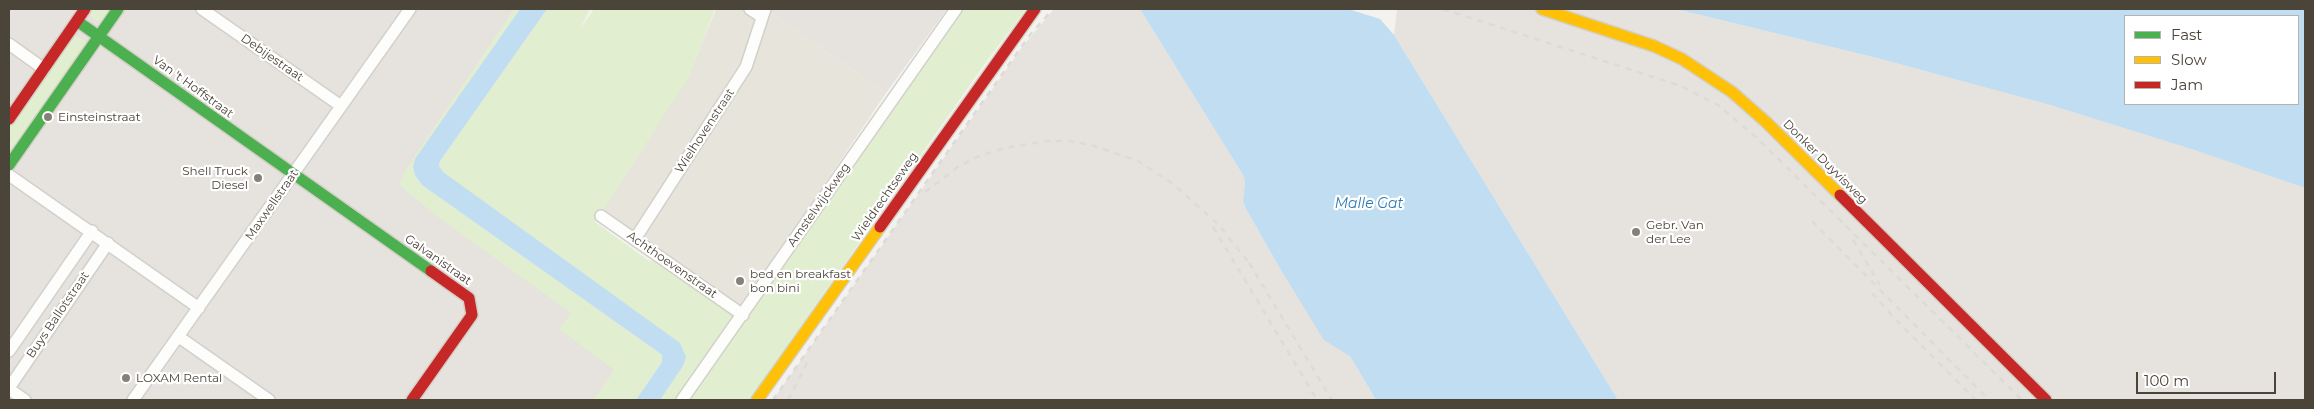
<!DOCTYPE html>
<html>
<head>
<meta charset="utf-8">
<style>
	body { margin:0 }
	#map { position:relative; width:2314px; height:409px; overflow:hidden; background:#f4f2ee; font-family:Montserrat,sans-serif }
	canvas { display:block }
	.frame { position:absolute; inset:0; border:10px solid #4b4439; pointer-events:none }
	.legend { position:absolute; left:2124px; top:15px; width:175px; height:90px; box-sizing:border-box; background:#fff; border:1px solid #b7b4b0; margin:0; padding:6px 9px; list-style:none; font-size:15px; color:#4b4439 }
	.legend li { display:flex; align-items:center; gap:10px; height:25px }
	.legend b { width:25px; border:1px solid #b7b4b0 }
	.scale { position:absolute; left:2136px; top:372px; width:140px; height:22px; box-sizing:border-box; border:2px solid #4b4439; border-top:0; padding-left:6px; font-size:15px; line-height:18px; white-space:nowrap; color:#4b4439; -webkit-text-stroke:4px #fff; paint-order:stroke }
</style>
</head>
<body>
<div id="map">
<canvas width="2314" height="409"></canvas>
<div class="frame"></div>
<ul class="legend">
<li><b style="height:6px;background:#4caf50"></b>Fast</li>
<li><b style="height:6px;background:#ffc107"></b>Slow</li>
<li><b style="height:6px;background:#c62828"></b>Jam</li>
</ul>
<div class="scale">100 m</div>
</div>
<script>
const context = document.querySelector('canvas').getContext('2d');
context.lineJoin = 'round';
function paint(path, color) {
  context.fillStyle = color;
  context.fill(path, 'evenodd');
}
function poly(rows) {
  const path = new Path2D();
  for (const r of rows) {
    path.moveTo(r[0], r[1]);
    for (let i = 2; i < r.length; i += 2) path.lineTo(r[i], r[i + 1]);
  }
  return path;
}
function stroke(path, color, width, dash) {
  context.strokeStyle = color;
  context.lineWidth = width;
  context.lineCap = dash ? 'butt' : 'round';
  context.setLineDash(dash || []);
  context.stroke(path);
}
function write(font, color, halo, rows, align = 'center') {
  context.font = font + ' Montserrat,sans-serif';
  context.lineWidth = 4.5;
  context.setLineDash([]);
  context.textBaseline = 'middle';
  context.strokeStyle = halo;
  context.fillStyle = color;
  for (const [text, x, y, turn = 0] of rows) {
    context.save();
    context.translate(x, y);
    context.rotate((+turn || 0) * Math.PI / 180);
    context.textAlign = isNaN(turn) ? turn : align;
    if (halo) context.strokeText(text, 0, 0);
    context.fillText(text, 0, 0);
    context.restore();
  }
}
paint(poly([
	[716,9,772,9,770,12,886,93,736,315,594,217,689,75]
]), '#e7e4dc');
paint(poly([
	[9,9,517,9,404,181,638,353,605,400,9,400],
	[772,9,947,9,886,93,770,12],
	[1054,9,1140,9,1243,175,1245,182,1243,200,1245,207,1278,265,1350,356,1376,400,773,400,1023,46],
	[1397,9,1676,9,1877,58,2050,105,2191,149,2305,188,2305,400,1618,400,1394,35]
]), '#e6e2de');
paint(poly([
	[92,9,111,9,103,20,97,21,91,17,90,12],
	[514,9,520,9,415,159,413,167,415,175,422,185,662,355,662,362,636,400,593,400,614,370,559,329,571,313,435,215,399,185,406,169],
	[547,9,590,9,580,29,594,9,715,9,688,79,595,222,649,261,655,260,733,315,734,320,677,400,660,400,683,366,679,343,442,172,439,166,440,161],
	[962,9,1026,9,986,62,749,400,687,400],
	[77,36,85,40,86,46,9,159,9,127,72,37]
]), '#e1eecf');
paint(poly([
	[1429,22,1439,40,1433,43,1423,26],
	[1835,65,1848,68,1846,77,1854,79,1831,149,1824,146,1813,154,1792,133,1814,102,1824,70,1832,72],
	[1869,72,2012,111,1953,292,1939,279,1985,138,1982,136,1985,128,1954,115,1949,115,1950,113,1946,111,1945,113,1941,111,1883,95,1880,103,1866,99,1860,102],
	[91,243,99,248,9,378,9,361],
	[1996,293,2017,300,2015,306,1994,299],
	[2075,307,2081,309,2072,335,2066,333],
	[1935,329,2008,400,1997,400,1930,334],
	[1901,337,1967,400,1924,400,1879,357],
	[2243,360,2254,363,2241,400,2230,400],
	[2078,390,2088,400,2063,400,2067,395]
]), '#e6e3df');
paint(poly([
	[520,9,547,9,440,161,439,166,443,172,680,343,686,357,683,366,660,400,636,400,662,362,662,355,658,352,422,185,415,175,413,167,415,159],
	[1140,9,1348,9,1380,19,1394,35,1618,400,1376,400,1350,356,1324,340,1278,265,1245,207,1243,200,1245,182,1243,175],
	[1676,9,2305,9,2305,188,2191,149,2050,105,1877,58],
	[2125,16,2298,16,2298,104,2125,104]
]), '#c0ddf1');
const street = poly([
	[202,9,341,106],
	[750,9,761,16],
	[9,44,44,69],
	[9,175,199,308],
	[601,216,743,315],
	[635,239,746,67,765,9],
	[179,337,269,400],
	[9,351,92,231],
	[9,388,108,243],
	[9,389,25,400],
	[133,400,410,9],
	[682,400,956,9]
]);
const fast = poly([
	[77,21,431,271],
	[9,165,118,9]
]);
const slow = poly([
	[1542,9,1654,46,1682,59,1732,92,1766,122,1840,195],
	[757,400,880,227]
]);
const jam = poly([
	[9,119,85,9],
	[1840,195,2046,400],
	[880,227,1035,9],
	[412,400,472,315,469,298,431,271]
]);
stroke(street, '#d2d0cb', 14);
stroke(fast, '#d3cfc5', 14);
stroke(slow, '#d3cfc5', 14);
stroke(jam, '#d3cfc5', 14);
stroke(street, '#fdfdfc', 11);
stroke(fast, '#4caf50', 11);
stroke(slow, '#ffc107', 11);
stroke(jam, '#c62828', 11);
stroke(poly([
	[1443,9,1681,86,1718,105,1756,137,2022,400],
	[925,192,958,167,979,156,1004,148,1047,141,1069,141,1091,145,1138,161,1173,184,1218,224,1253,268],
	[1812,221,1989,400],
	[1213,227,1317,400],
	[1853,240,1880,285],
	[1249,263,1332,400],
	[1872,293,1898,322,1976,400],
	[773,400,1029,36,1053,9],
	[788,400,808,361]
]), '#dbdbda', 2.5, [6, 6]);
for (const [x, y, r, color] of [
	[48,117,5,"#868178"],
	[258,178,5,"#868178"],
	[1636,232,5,"#868178"],
	[740,281,5,"#868178"],
	[126,378,5,"#868178"]
]) {
  const dot = new Path2D();
  dot.arc(x, y, r, 0, 2 * Math.PI);
  context.fillStyle = color;
  context.fill(dot);
  stroke(dot, '#fff', 2);
}
write('12px', '#4b4439', '#fff', [
	["Debijestraat",272,58,35],
	["Van 't Hoffstraat",193,87,36],
	["Wielhovenstraat",705,131,-57],
	["Donker Duyvisweg",1825,162,45],
	["Wieldrechtseweg",885,197,-55],
	["Maxwellstraat",272,205,-55],
	["Amstelwijckweg",819,205,-55],
	["Galvanistraat",438,260,35],
	["Achthoevenstraat",672,265,35],
	["Buys Ballotstraat",58,315,-56]
]);
write('12px', '#4b4439', '#fff', [
	["Einsteinstraat",58,117],
	["Shell Truck",248,171,"right"],
	["Diesel",248,185,"right"],
	["Gebr. Van",1646,225],
	["der Lee",1646,239],
	["bed en breakfast",750,274],
	["bon bini",750,288],
	["LOXAM Rental",136,378]
], 'left');
write('italic 14px', '#2e7ab2', '#fff', [
	["Malle Gat",1369,204]
]);
</script>
</body>
</html>
